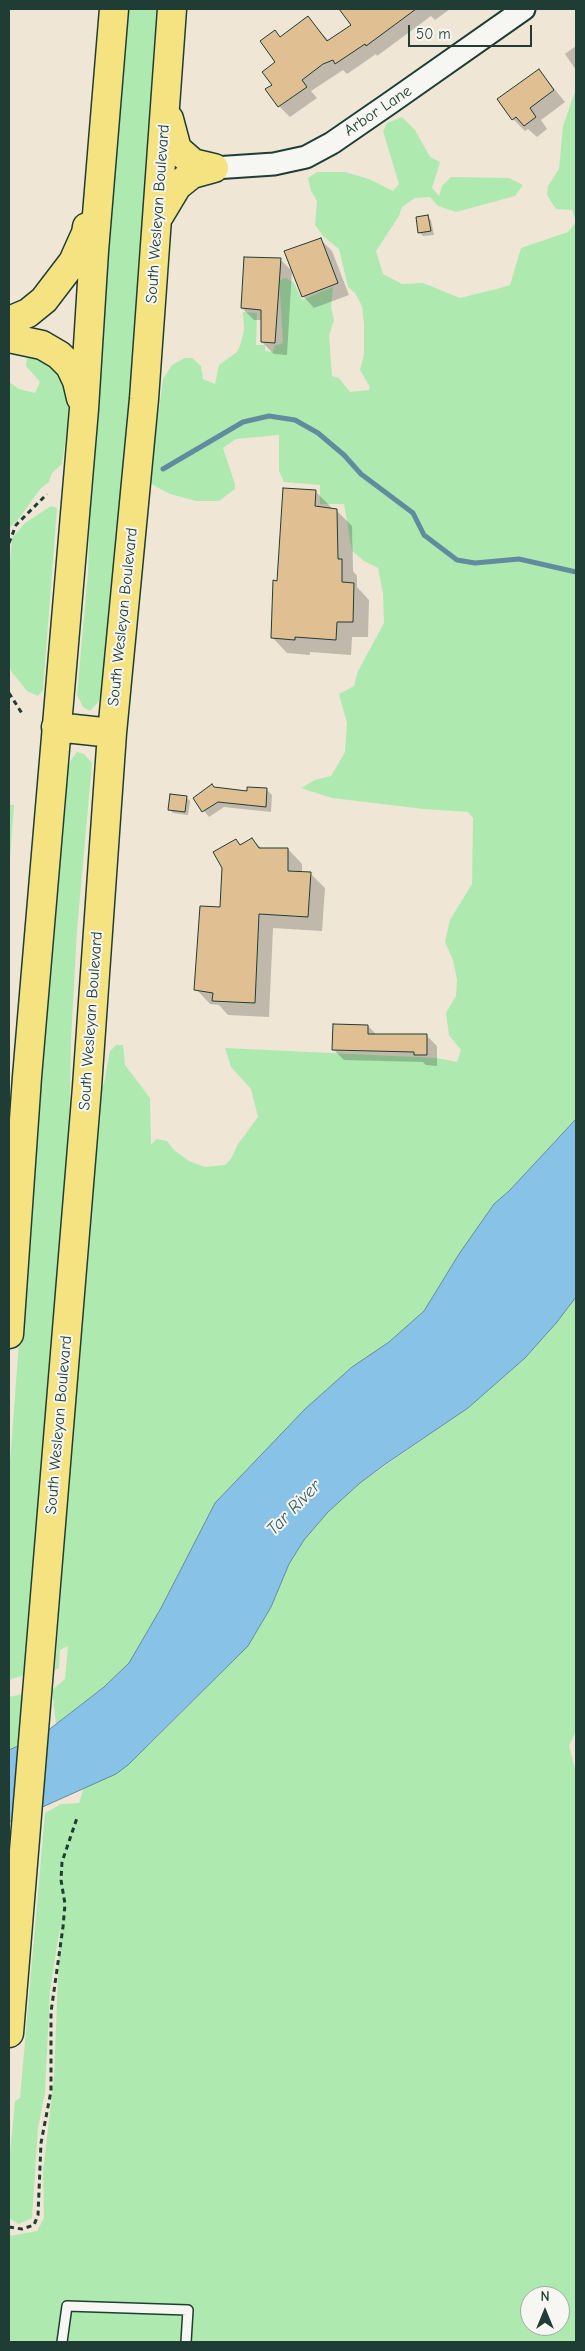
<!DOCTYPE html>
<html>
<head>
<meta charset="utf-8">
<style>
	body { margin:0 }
	#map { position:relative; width:585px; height:2351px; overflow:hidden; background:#efe6d6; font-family:"Comic Neue",sans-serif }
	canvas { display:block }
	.frame { position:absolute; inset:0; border:10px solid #1f3d34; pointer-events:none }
	.north { position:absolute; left:520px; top:2286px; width:50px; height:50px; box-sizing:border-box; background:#f6f6f2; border:1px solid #a0aca6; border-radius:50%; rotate:0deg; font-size:14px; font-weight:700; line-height:20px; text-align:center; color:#1f3d34 }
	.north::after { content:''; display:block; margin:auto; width:18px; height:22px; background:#1f3d34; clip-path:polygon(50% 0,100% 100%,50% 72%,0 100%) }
	.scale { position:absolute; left:408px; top:25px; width:124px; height:22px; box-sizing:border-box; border:2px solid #1f3d34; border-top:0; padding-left:6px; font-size:15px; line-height:18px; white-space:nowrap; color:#1f3d34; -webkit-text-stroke:4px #f6f6f2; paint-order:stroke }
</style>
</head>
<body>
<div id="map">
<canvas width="585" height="2351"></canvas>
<div class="frame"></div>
<div class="north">N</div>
<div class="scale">50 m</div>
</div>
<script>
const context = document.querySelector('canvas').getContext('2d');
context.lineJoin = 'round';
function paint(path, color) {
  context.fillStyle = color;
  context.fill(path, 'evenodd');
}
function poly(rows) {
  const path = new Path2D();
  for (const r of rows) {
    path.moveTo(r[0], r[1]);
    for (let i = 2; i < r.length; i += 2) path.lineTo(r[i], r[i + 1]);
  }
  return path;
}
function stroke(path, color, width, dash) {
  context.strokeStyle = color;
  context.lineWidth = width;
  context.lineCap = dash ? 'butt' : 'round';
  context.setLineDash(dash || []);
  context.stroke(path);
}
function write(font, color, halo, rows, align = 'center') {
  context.font = font + ' "Comic Neue",sans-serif';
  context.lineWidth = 4;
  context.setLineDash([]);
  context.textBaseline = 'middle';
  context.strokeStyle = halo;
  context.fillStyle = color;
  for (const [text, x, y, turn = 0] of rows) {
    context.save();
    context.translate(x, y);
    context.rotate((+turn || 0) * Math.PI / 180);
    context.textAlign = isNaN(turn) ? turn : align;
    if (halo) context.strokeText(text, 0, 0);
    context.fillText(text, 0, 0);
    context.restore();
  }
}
paint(poly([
	[126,9,162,9,105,687,98,702,90,711,83,707,77,695,88,572,93,405],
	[576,89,576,222,572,210,556,209,547,195,548,186,559,169,563,126],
	[402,117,415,130,430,157,440,162,432,188,439,196,442,186,451,177,509,178,523,185,515,196,456,212,438,206,430,197,415,198,402,207,399,216,376,251,383,274,402,284,423,283,460,298,500,288,510,285,521,248,568,232,576,222,576,1119,509,1191,494,1204,459,1254,424,1311,389,1342,352,1367,305,1409,215,1503,161,1608,130,1663,104,1687,56,1724,52,1690,65,1679,68,1646,60,1650,59,1668,55,1670,96,1101,104,1083,110,1051,116,1045,123,1045,125,1065,150,1098,151,1145,156,1139,167,1141,174,1150,189,1161,205,1167,225,1165,231,1159,238,1144,258,1117,251,1089,231,1067,225,1048,437,1058,457,1062,461,1050,449,1035,446,1013,456,996,457,980,453,960,445,942,450,920,472,884,473,818,468,812,424,809,332,798,301,788,315,780,331,776,345,752,347,723,339,694,354,686,358,671,384,623,383,593,378,568,364,561,352,551,344,504,320,504,320,485,284,482,279,471,279,435,236,439,223,448,235,484,235,489,219,501,196,501,170,494,153,485,150,479,163,379,172,365,185,358,192,358,201,366,203,379,215,384,219,365,237,352,240,346,244,330,243,312,257,313,256,345,265,345,265,351,273,352,274,346,283,343,279,280,286,278,294,283,302,300,333,287,331,307,334,320,329,335,332,376,339,378,350,392,369,390,370,387,360,370,364,354,364,324,362,306,355,293,348,287,339,249,324,237,315,225,317,201,311,191,308,178,317,172,345,172,369,179,393,191,399,184,383,131,387,123],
	[27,357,52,357,68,388,70,409,62,464,52,473,49,482,41,488,17,521,9,528,9,382,19,389,35,393,40,382,26,366],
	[51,506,57,508,43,690,38,696,27,691,11,671,9,663,9,575,12,538,25,523],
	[77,752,84,754,92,763,77,930,71,1040,69,1142,28,1674,9,1680,9,1476,60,789,71,760],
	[9,805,14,805,9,874],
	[576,1297,576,1731,569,1746,576,1772,576,2342,9,2342,9,2236,37,2231,44,2218,43,2172,54,2077,60,1926,50,1991,45,2093,38,2128,32,2218,19,2224,9,2218,9,2164,15,2101,20,2098,45,1813,61,1804,79,1803,84,1787,116,1774,153,1741,248,1646,271,1607,289,1564,304,1540,328,1512,360,1483,468,1408,491,1388,525,1358],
	[530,2296,560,2296,560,2326,530,2326],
	[27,1693,22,1745,9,1750,9,1697]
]), '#aeeab0');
const water = poly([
	[576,1119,576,1297,557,1322,525,1358,468,1408,384,1465,360,1483,328,1512,304,1540,289,1564,271,1607,248,1646,128,1765,116,1774,9,1822,9,1750,42,1735,104,1687,129,1663,161,1608,215,1503,305,1409,352,1367,389,1342,424,1311,459,1254,494,1204,509,1191,576,1119]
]);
paint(water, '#89c2e7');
stroke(water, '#5f8d9f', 1);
paint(poly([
	[344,9,450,9,435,20,431,16,377,56,376,54,347,74,343,70,311,91,317,98,290,117,279,106,273,85,281,38,308,18,329,41,353,26,342,10],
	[576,46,576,70,565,54],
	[539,70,565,102,541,120,547,129,537,137,528,129,525,131,513,119],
	[428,217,431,220,434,235,423,236,420,233],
	[320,239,332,251,349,295,314,308,303,296],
	[280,259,292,271,287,355,274,354,262,342,262,320,254,320,242,308],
	[315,491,331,507,331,509,336,510,352,526,353,571,357,576,357,587,369,600,368,637,352,637,351,655,310,652,310,655,287,653,272,637,278,582],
	[215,789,248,792,267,790,272,795,271,812,224,807,209,817,194,798],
	[186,797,190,801,188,815,173,813,169,809],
	[252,839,262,849,288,849,302,864,302,873,310,873,325,888,322,931,273,928,269,1017,228,1015,219,1005,210,1004,196,989,241,846],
	[368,1026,377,1035,427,1036,437,1046,437,1066,426,1065,423,1062,344,1060,333,1049]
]), '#0003');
stroke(poly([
	[163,469,243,422,269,416,295,420,318,433,344,455,361,474,413,513,424,535,457,560,475,563,519,559,576,572]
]), '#5f8d9f', 5);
const building = poly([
	[339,9,416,9,366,46,365,44,335,64,333,60,323,64,302,80,307,87,278,107,265,89,272,85,262,72,275,62,260,41,275,30,280,37,308,16,327,41,351,25,339,9],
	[539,69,554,90,530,108,536,117,524,126,516,117,512,120,497,99,539,69],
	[428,215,431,231,418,233,416,217,428,215],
	[321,238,338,283,302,297,284,251,321,238],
	[244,257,281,258,275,343,261,342,261,310,241,308,244,257],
	[283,488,316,490,315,506,337,509,338,559,342,559,342,582,354,583,353,622,337,622,336,640,295,637,295,640,271,638,273,580,277,581,283,488],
	[212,784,214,787,247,791,247,787,267,788,266,807,218,802,202,812,193,798,212,784],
	[170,794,187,796,185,812,168,810,170,794],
	[252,838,259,848,288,848,288,871,311,872,308,917,259,914,255,1003,212,1001,213,993,194,990,200,906,220,907,222,868,213,852,236,839,240,845,252,838],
	[333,1024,368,1025,368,1034,427,1034,427,1055,414,1055,414,1052,332,1050,333,1024]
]);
paint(building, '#e0c093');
stroke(building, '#1f3d34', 1);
const service = poly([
	[62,2342,67,2306,188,2310,186,2342]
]);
const tertiary = poly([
	[214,168,274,164,306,157,332,143,390,103,524,9]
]);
const trunk = poly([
	[169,119,177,149,193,163,214,168],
	[159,216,177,186,192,174,214,168],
	[9,321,28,313,44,300,73,262,86,233,87,227],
	[9,338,42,345,59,355,70,366,77,381,81,398],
	[56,727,112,733],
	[9,1334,27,1077,84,409,94,251,114,9],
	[9,2033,87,1087,112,733,144,399,172,9]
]);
stroke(service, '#1f3d34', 12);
stroke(tertiary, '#1f3d34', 25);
stroke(trunk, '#1f3d34', 31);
stroke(poly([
	[9,543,16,525,47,494],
	[9,693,23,715],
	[9,2227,22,2229,34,2225,38,2215,41,2143,51,2091,51,2012,63,1927,65,1904,61,1880,62,1862,77,1818]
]), '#1f3d34', 3, [5, 4]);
stroke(service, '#f6f6f2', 9);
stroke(tertiary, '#f6f6f2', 21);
stroke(trunk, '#f5e382', 28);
write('16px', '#1f3d34', '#f6f6f2', [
	["Arbor Lane",378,111,-34],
	["South Wesleyan Boulevard",158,214,-86],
	["South Wesleyan Boulevard",123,617,-84],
	["South Wesleyan Boulevard",91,1021,-86],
	["South Wesleyan Boulevard",59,1425,-85]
]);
write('italic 18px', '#3a5e61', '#f6f6f2', [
	["Tar River",294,1508,-46]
]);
</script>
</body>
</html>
